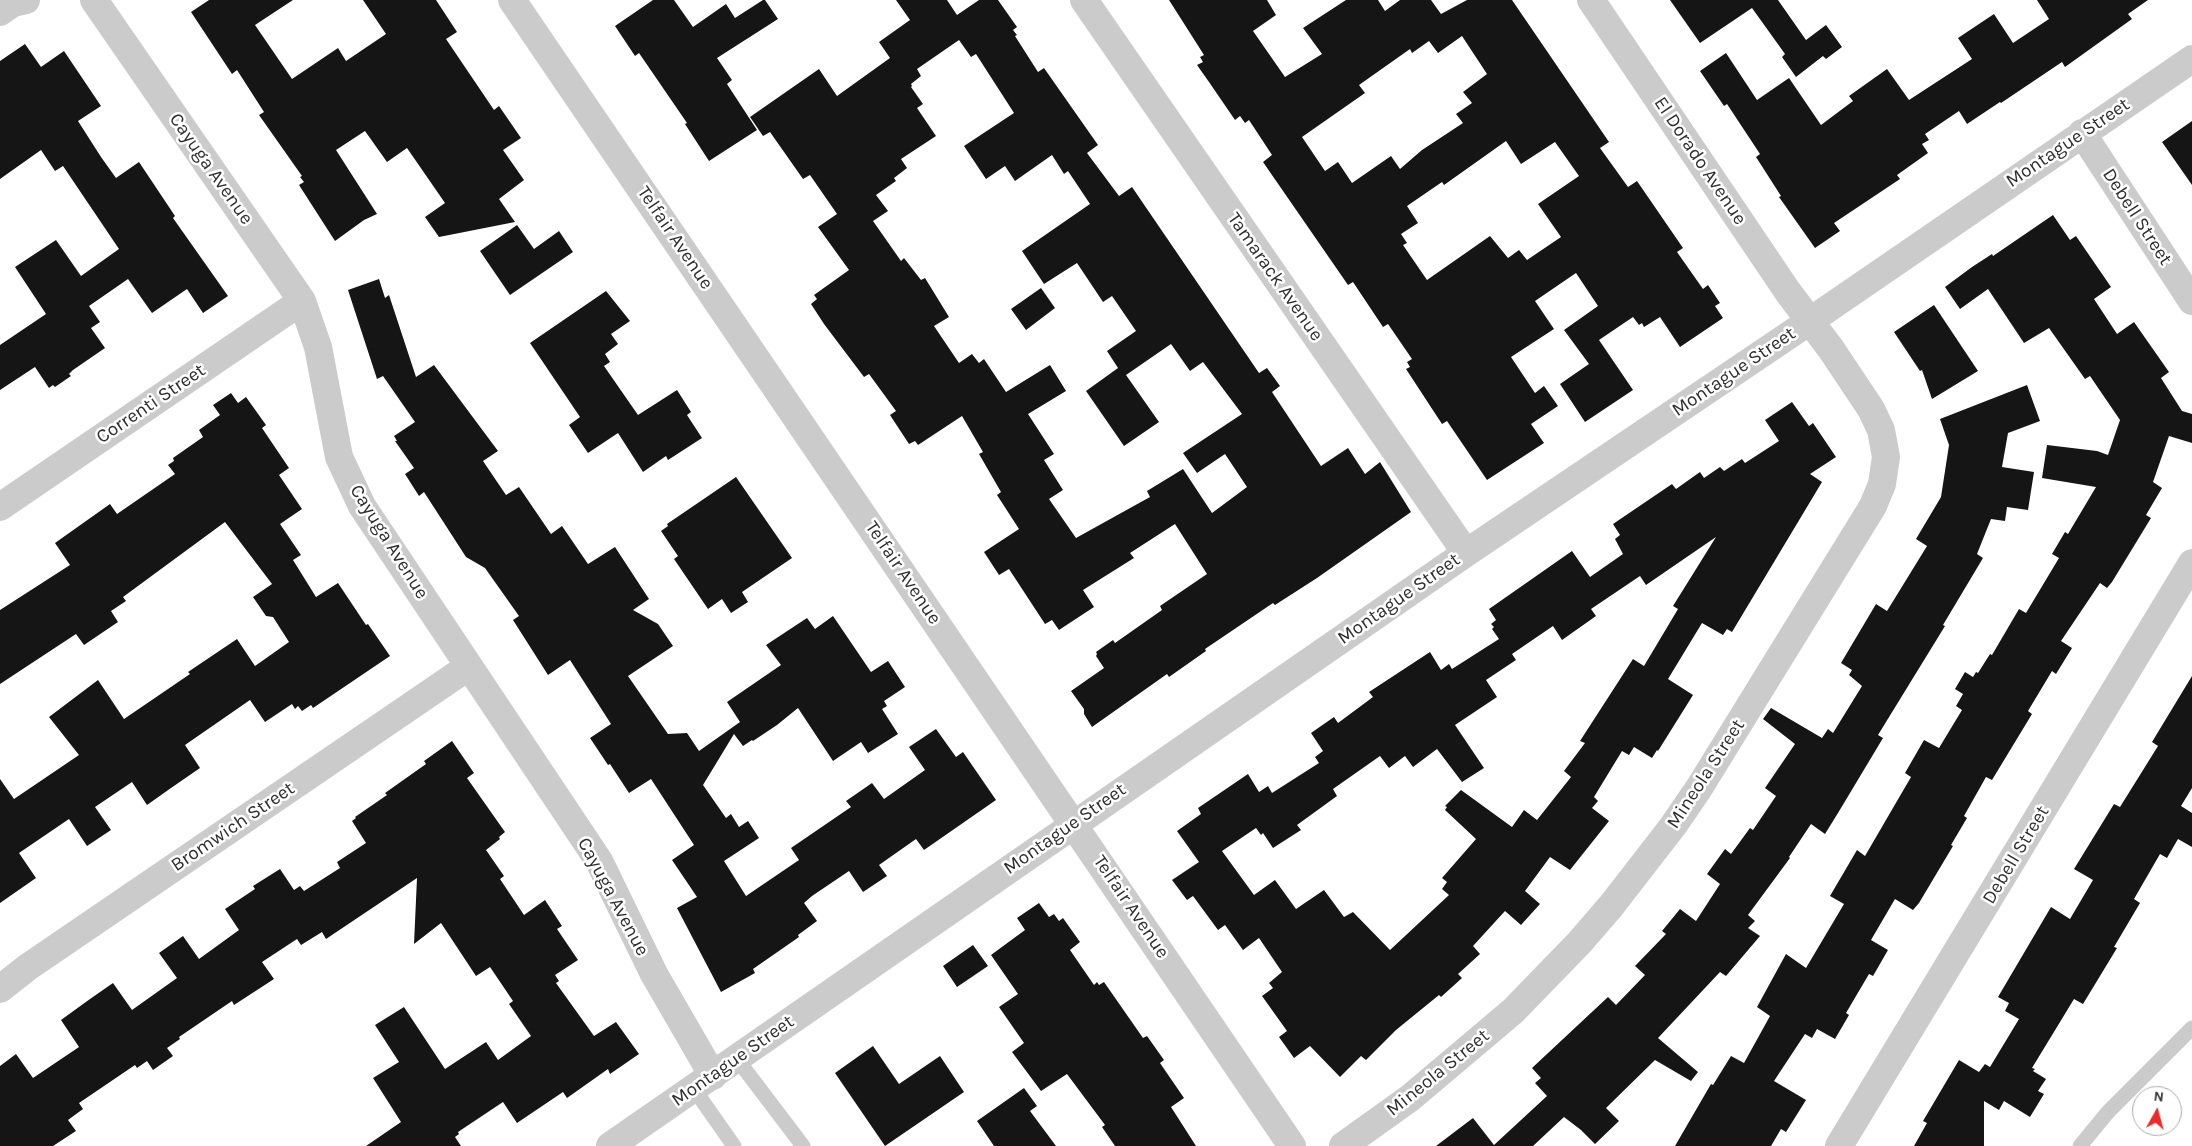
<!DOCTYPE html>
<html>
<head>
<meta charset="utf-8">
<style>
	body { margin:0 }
	#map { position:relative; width:2192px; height:1146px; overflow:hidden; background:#fff; font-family:Karla,sans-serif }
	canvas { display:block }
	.north { position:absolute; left:2132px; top:1086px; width:50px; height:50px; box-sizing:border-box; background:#fff; border:1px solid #ababab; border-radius:50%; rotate:7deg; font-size:14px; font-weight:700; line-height:20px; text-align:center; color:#2e2e2e }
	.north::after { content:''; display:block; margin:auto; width:18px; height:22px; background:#ee2927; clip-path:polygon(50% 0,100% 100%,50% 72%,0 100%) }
</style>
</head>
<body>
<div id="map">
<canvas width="2192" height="1146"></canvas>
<div class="north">N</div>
</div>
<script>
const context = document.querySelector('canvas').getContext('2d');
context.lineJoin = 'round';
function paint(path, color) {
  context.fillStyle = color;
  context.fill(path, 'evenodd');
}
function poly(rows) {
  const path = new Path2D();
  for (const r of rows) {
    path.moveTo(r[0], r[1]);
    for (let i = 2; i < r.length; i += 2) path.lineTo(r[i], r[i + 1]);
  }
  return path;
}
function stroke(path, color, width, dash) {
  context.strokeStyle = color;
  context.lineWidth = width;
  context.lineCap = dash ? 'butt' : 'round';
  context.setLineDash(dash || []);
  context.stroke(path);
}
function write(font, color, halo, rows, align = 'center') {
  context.font = font + ' Karla,sans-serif';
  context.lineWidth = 5;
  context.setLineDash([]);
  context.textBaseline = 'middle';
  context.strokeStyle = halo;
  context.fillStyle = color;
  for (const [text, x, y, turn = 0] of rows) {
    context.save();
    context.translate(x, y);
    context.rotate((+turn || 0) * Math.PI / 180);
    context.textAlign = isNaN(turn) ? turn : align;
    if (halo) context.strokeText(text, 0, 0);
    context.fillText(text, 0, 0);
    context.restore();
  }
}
paint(poly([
	[209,0,293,0,255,25,292,79,338,48,346,61,386,34,363,0,436,0,457,32,446,39,494,110,499,106,521,138,503,150,524,180,499,199,515,222,439,237,425,217,445,203,407,148,387,162,365,131,336,150,377,214,364,220,335,241,299,185,304,182,300,177,302,176,259,115,264,112,237,70,232,74,191,12],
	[653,0,674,0,693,27,726,4,735,18,763,0,765,0,778,19,717,58,732,80,727,84,757,130,709,161,685,124,687,123,639,53,635,56,615,26],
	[896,0,947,0,957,15,979,0,998,0,1017,27,1013,30,1017,35,1015,36,1038,72,1044,68,1098,145,1087,153,1119,196,1132,187,1259,373,1267,368,1280,386,1272,392,1321,466,1348,448,1365,474,1380,462,1411,512,1317,578,1275,605,1273,603,1205,649,1206,651,1169,677,1167,674,1092,727,1084,714,1084,709,1071,691,1104,668,1096,656,1097,654,1096,652,1113,640,1115,643,1162,610,1160,606,1207,574,1175,524,1130,553,1134,558,1083,590,1094,607,1059,630,1052,620,1045,624,1009,569,999,575,984,552,1019,529,997,495,1001,492,979,454,983,452,962,416,918,445,915,441,909,444,890,415,896,411,869,374,864,377,824,324,811,304,817,299,814,295,849,270,818,227,837,214,810,175,803,179,770,132,763,136,750,117,819,69,837,96,890,58,879,42,910,20],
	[959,40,971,57,976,54,1014,113,964,146,986,179,1005,166,1015,181,1052,155,1064,174,1068,171,1090,204,1022,251,1044,284,1077,263,1103,302,1112,296,1136,331,1107,351,1118,368,1086,391,1124,446,1159,422,1126,375,1171,344,1190,371,1203,362,1242,414,1183,453,1197,473,1225,454,1247,487,1212,513,1183,469,1147,491,1150,497,1076,538,1049,499,1063,490,1044,460,1054,454,1028,414,1066,391,1050,365,1006,392,984,359,979,363,972,354,959,363,934,326,949,317,925,278,921,280,904,258,901,261,873,221,888,211,876,195,896,181,894,178,907,168,901,159,936,136,917,108,923,104,911,87,912,86,911,84,921,76,917,69],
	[1169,0,1267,0,1276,15,1253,31,1285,77,1322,54,1303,28,1346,0,1378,0,1385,11,1400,0,1431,0,1441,14,1467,0,1512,0,1609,142,1600,148,1628,187,1637,181,1683,248,1677,252,1703,289,1708,285,1720,303,1715,306,1723,318,1680,347,1660,317,1644,327,1642,323,1639,325,1633,317,1599,340,1633,390,1585,422,1560,384,1589,364,1564,330,1598,306,1576,273,1535,301,1554,329,1511,357,1535,393,1544,386,1558,406,1531,424,1544,443,1487,480,1447,421,1442,424,1406,369,1410,367,1407,362,1412,359,1388,324,1383,327,1353,282,1348,285,1263,162,1272,155,1249,120,1245,123,1240,116,1235,120,1209,82,1197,65,1203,62,1200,57,1204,55],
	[1462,36,1487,74,1463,92,1472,103,1456,114,1463,123,1422,150,1400,169,1391,156,1352,183,1338,162,1325,171,1302,137,1365,93,1359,85,1410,49,1412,53,1429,41,1438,53],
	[1506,141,1521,164,1555,142,1579,176,1538,204,1561,237,1527,260,1519,250,1508,258,1490,236,1427,280,1403,245,1407,243,1401,234,1418,223,1407,206,1442,182,1444,185],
	[1670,0,1778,0,1806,40,1826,25,1842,47,1826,59,1823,56,1796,77,1782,57,1785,54,1752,8,1700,43],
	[2037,0,2148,0,2128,14,2132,19,2065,67,2062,62,2001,103,2000,102,1967,124,1959,111,1925,134,1929,140,1922,144,1928,153,1897,175,1900,179,1834,223,1840,231,1815,248,1779,197,1781,196,1756,157,1760,154,1727,104,1724,106,1700,71,1726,53,1757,100,1789,78,1821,125,1853,101,1849,96,1887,69,1909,100,1972,59,1958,38,1994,14,2013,43,2049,19],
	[25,44,41,67,64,51,101,106,78,121,101,157,116,178,139,162,175,216,173,218,228,296,203,313,187,289,152,313,128,279,89,306,100,322,91,328,105,348,73,370,69,374,71,376,55,387,53,385,49,388,35,367,0,390,0,345,46,314,15,267,56,240,81,276,119,249,63,166,55,171,41,150,0,179,0,61],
	[2192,121,2192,185,2162,142],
	[2053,215,2070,240,2076,236,2111,287,2094,299,2117,334,2134,322,2169,372,2161,378,2182,411,2192,414,2192,443,2169,436,2153,482,2162,488,2146,515,2151,518,2112,582,2107,588,2100,583,2061,641,2072,648,2056,674,2052,671,2028,711,2032,714,1992,780,1986,777,1964,816,1967,818,1951,845,1953,846,1919,903,1913,910,1895,899,1871,940,1888,950,1873,976,1869,974,1846,1013,1849,1015,1835,1039,1817,1029,1812,1038,1805,1034,1774,1081,1806,1100,1786,1132,1781,1129,1771,1146,1675,1146,1711,1084,1713,1085,1731,1056,1744,1063,1770,1016,1757,1007,1786,954,1806,968,1844,904,1830,896,1857,850,1865,856,1911,777,1905,773,1924,740,1939,748,1962,710,1956,706,1963,694,1955,689,1965,672,1973,677,1976,672,1978,673,1990,654,1992,655,2019,609,2026,613,2059,558,2052,554,2065,532,2068,534,2096,487,2042,478,2047,445,2097,451,2108,455,2120,420,2090,376,2085,379,2049,328,2024,343,1988,289,1960,309,1945,287,1972,267,1992,254,1993,256],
	[517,225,534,249,559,231,573,252,510,295,480,251],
	[379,279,385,298,389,295,416,377,434,365,498,451,483,461,506,495,519,487,551,534,562,526,588,564,615,547,649,599,633,610,658,624,673,646,628,676,668,734,687,733,699,751,740,722,727,702,781,665,766,645,807,618,815,629,833,616,871,672,888,661,905,687,884,701,887,706,882,709,898,734,868,753,861,742,833,761,798,708,777,725,753,741,752,740,743,746,734,734,703,785,726,818,731,814,739,827,748,821,759,838,724,861,746,896,799,860,791,848,851,807,846,801,872,783,884,799,925,770,909,747,936,729,956,757,963,752,996,800,924,850,916,839,879,865,887,876,863,892,849,871,812,896,804,903,817,921,798,935,799,937,753,969,755,973,721,992,677,908,697,897,672,860,694,845,651,779,629,793,610,764,608,765,590,738,611,724,570,660,548,675,513,620,519,616,485,568,466,557,424,492,419,496,405,474,414,468,395,441,397,441,394,436,415,422,383,376,377,379,348,290],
	[1041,288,1055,308,1026,330,1011,309],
	[606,291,630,321,611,334,618,344,605,354,610,362,604,366,638,415,677,390,691,412,687,415,702,438,668,460,666,456,643,472,618,433,588,453,569,425,580,417,530,343],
	[1934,305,1978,371,1932,399,1922,370,1920,371,1894,332],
	[2027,385,2040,421,2008,433,2002,467,2034,472,2028,510,2007,507,2005,521,1991,519,1977,554,1983,558,1943,625,1945,626,1878,735,1883,738,1838,813,1825,834,1811,824,1789,857,1790,858,1748,915,1755,921,1748,928,1760,936,1726,976,1720,972,1658,1038,1698,1072,1691,1081,1655,1060,1606,1108,1619,1121,1595,1144,1581,1130,1564,1117,1533,1146,1436,1146,1473,1118,1494,1145,1547,1096,1535,1083,1541,1078,1532,1068,1608,997,1616,1005,1645,975,1635,966,1666,934,1662,931,1680,909,1696,921,1720,884,1707,874,1725,849,1731,854,1750,828,1753,830,1776,796,1765,788,1795,744,1763,719,1771,708,1822,738,1828,729,1833,733,1862,686,1849,675,1852,670,1841,663,1876,604,1887,611,1927,546,1916,539,1941,497,1949,445,1940,419],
	[231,393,238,403,246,397,266,425,262,428,289,468,279,475,302,509,280,524,301,555,293,560,316,597,338,583,366,625,368,624,390,656,313,708,311,705,302,711,298,706,295,709,292,704,265,722,250,700,185,745,200,768,171,788,147,805,132,782,95,807,111,830,87,846,69,819,19,853,36,878,0,903,0,779,14,799,79,755,49,717,98,680,124,719,190,674,188,672,237,639,255,666,289,642,273,617,266,616,253,597,272,584,225,522,123,597,126,601,111,611,118,622,84,645,76,634,0,684,0,610,70,565,55,543,110,504,117,514,175,474,168,465,174,461,173,458,203,437,199,430,220,415,213,405],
	[1792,402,1809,426,1813,423,1836,457,1810,474,1822,482,1732,632,1727,629,1723,635,1702,623,1668,679,1693,695,1658,751,1657,750,1652,758,1634,747,1629,755,1622,751,1594,797,1598,801,1592,808,1609,821,1570,870,1550,857,1525,891,1540,904,1521,925,1505,911,1473,946,1480,954,1458,974,1462,978,1441,997,1439,995,1396,1030,1366,1060,1361,1056,1340,1077,1310,1046,1294,1058,1279,1037,1287,1031,1262,996,1273,988,1269,983,1282,972,1259,938,1243,950,1225,925,1218,930,1193,896,1187,900,1172,880,1199,862,1177,831,1201,814,1198,808,1248,774,1259,792,1268,786,1272,793,1319,763,1315,757,1323,751,1311,733,1334,717,1338,723,1373,697,1369,692,1430,652,1441,670,1449,664,1452,669,1499,639,1492,629,1494,627,1491,624,1496,620,1489,609,1572,551,1590,577,1623,554,1615,539,1620,535,1613,524,1672,484,1676,489,1700,472,1704,478,1720,467,1724,471,1742,459,1745,463,1779,441,1765,420],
	[1716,537,1673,606,1678,609,1644,666,1633,659,1580,741,1585,743,1564,771,1571,777,1537,820,1524,810,1512,827,1461,790,1445,806,1447,807,1445,810,1476,839,1442,878,1447,882,1442,889,1449,895,1390,950,1353,912,1344,917,1324,890,1296,909,1275,880,1254,895,1222,851,1256,828,1261,835,1263,833,1273,848,1301,830,1297,825,1337,796,1333,789,1380,756,1389,768,1405,756,1413,767,1437,749,1462,782,1484,768,1455,725,1497,697,1486,680,1516,660,1512,654,1553,626,1562,640,1596,616,1591,609,1640,576,1646,585],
	[736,477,792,558,742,592,748,602,731,613,722,599,708,609,674,559,678,556,661,531,668,526,667,524],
	[2192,676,2192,788,2181,806,2192,813,2192,847,2178,839,2167,858,2160,854,2134,899,2140,903,2114,947,2117,948,2083,1004,2074,999,2032,1068,2035,1069,2033,1071,2046,1079,2038,1091,2044,1094,2030,1117,2004,1101,1999,1110,1984,1101,1984,1146,1914,1146,1927,1123,1923,1121,1959,1060,1979,1072,1985,1064,1990,1067,2019,1019,2005,1011,2009,1003,1998,997,2051,907,2070,919,2093,880,2074,869,2114,804,2120,807,2158,746,2152,742],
	[452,741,474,773,467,778,505,832,499,837,500,839,486,850,504,876,500,879,524,915,545,900,562,926,557,929,578,960,555,975,559,981,556,983,594,1036,616,1022,639,1054,610,1074,608,1069,567,1098,563,1092,517,1123,503,1102,458,1132,459,1134,455,1137,461,1146,366,1146,401,1122,373,1078,399,1062,375,1025,404,1007,445,1069,486,1042,498,1060,531,1036,509,1004,513,1001,490,967,476,976,441,923,414,944,417,878,326,939,322,932,301,945,297,939,262,962,274,979,234,1005,232,1001,179,1037,180,1039,167,1048,173,1056,153,1070,147,1061,137,1068,135,1065,79,1103,83,1109,68,1120,76,1131,53,1146,0,1146,0,1066,16,1054,33,1078,79,1047,61,1020,90,999,113,983,132,1010,177,978,159,953,183,936,199,959,239,930,225,909,255,889,253,886,280,869,294,890,300,886,304,891,340,868,337,862,366,843,352,821,356,818,355,817,387,795,385,793,426,764,424,761],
	[1039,903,1049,917,1054,914,1059,921,1063,918,1080,942,1070,950,1094,985,1097,982,1099,985,1104,982,1143,1038,1147,1036,1164,1060,1160,1063,1184,1098,1171,1107,1196,1146,1115,1146,1102,1127,1105,1125,1067,1074,1041,1091,1012,1052,1024,1043,999,1007,1018,994,991,955,1025,930,1017,918],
	[973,945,988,966,957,987,943,966],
	[873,1046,899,1084,940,1056,964,1092,885,1146,835,1073],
	[1024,1088,1037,1106,1030,1111,1056,1146,994,1146,977,1121]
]), '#151515');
stroke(poly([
	[737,1059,803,1146],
	[694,1089,734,1146],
	[2080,1146,2108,1112,2192,1028]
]), '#cbcbcb', 15);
stroke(poly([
	[94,0,302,301,318,347,339,457,362,506,599,861,654,974,713,1076],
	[512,0,1292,1146],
	[1084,0,1466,553],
	[0,12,13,3,26,0],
	[2082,133,2192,301],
	[0,507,302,301],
	[0,989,28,967,468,667],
	[610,1146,1466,553,1810,321,2192,59],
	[1343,1146,1410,1098,1513,1011,1579,943,1611,906,1673,826,1699,788,1873,506,1882,484,1886,457,1881,430,1871,409,1831,349,1788,292,1591,0],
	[1839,1146,2192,563]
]), '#cbcbcb', 28);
write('19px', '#2e2e2e', '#fff', [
	["Montague Street",2068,143,-34],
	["El Dorado Avenue",1700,161,56],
	["Cayuga Avenue",211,169,55],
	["Debell Street",2137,217,57],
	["Telfair Avenue",675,238,56],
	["Tamarack Avenue",1275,277,55],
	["Montague Street",1734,372,-34],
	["Correnti Street",151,404,-34],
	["Cayuga Avenue",389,542,58],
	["Telfair Avenue",903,573,56],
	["Montague Street",1399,599,-35],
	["Mineola Street",1706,774,-57],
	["Bromwich Street",233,827,-34],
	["Montague Street",1065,829,-35],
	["Debell Street",2016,855,-59],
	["Cayuga Avenue",613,897,62],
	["Telfair Avenue",1131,907,56],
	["Montague Street",733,1061,-35],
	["Mineola Street",1438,1073,-39]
]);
</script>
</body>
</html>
